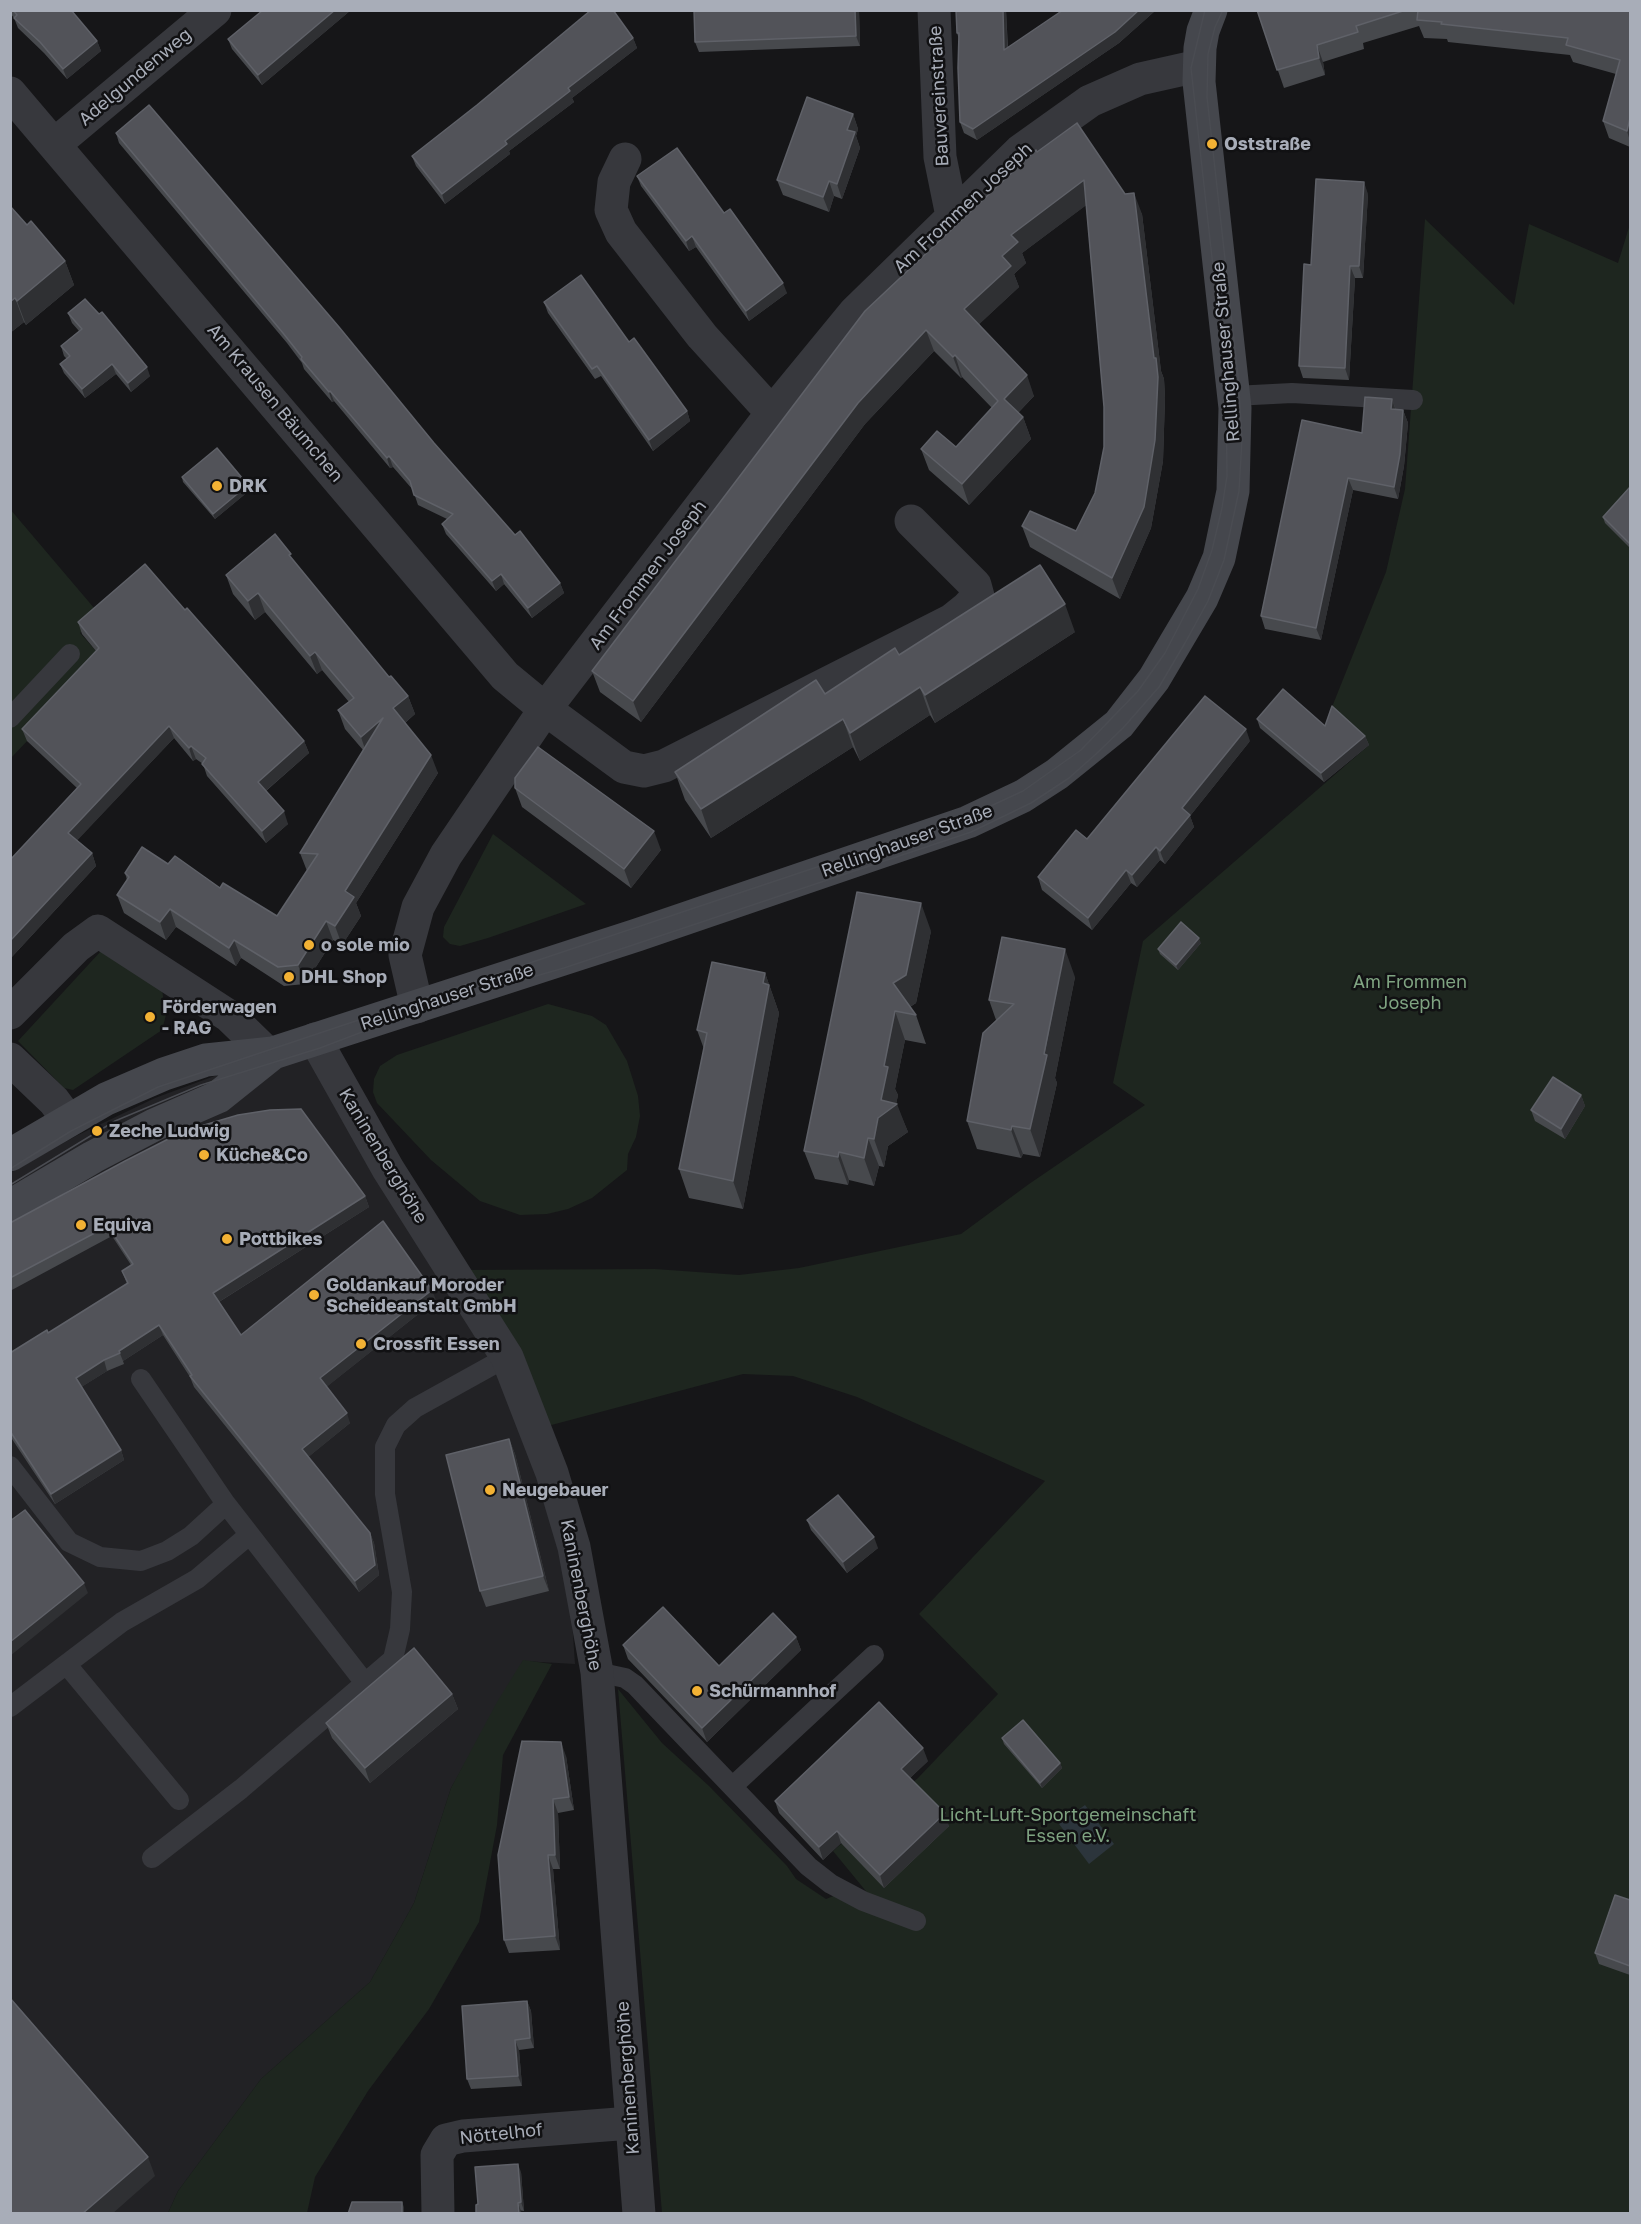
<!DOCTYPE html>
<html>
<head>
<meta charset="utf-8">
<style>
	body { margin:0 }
	#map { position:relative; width:1641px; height:2224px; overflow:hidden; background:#161618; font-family:"Golos Text",sans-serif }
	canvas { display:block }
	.frame { position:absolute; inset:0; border:12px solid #a8adb8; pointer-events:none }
</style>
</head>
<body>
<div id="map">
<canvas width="1641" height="2224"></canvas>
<div class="frame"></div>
</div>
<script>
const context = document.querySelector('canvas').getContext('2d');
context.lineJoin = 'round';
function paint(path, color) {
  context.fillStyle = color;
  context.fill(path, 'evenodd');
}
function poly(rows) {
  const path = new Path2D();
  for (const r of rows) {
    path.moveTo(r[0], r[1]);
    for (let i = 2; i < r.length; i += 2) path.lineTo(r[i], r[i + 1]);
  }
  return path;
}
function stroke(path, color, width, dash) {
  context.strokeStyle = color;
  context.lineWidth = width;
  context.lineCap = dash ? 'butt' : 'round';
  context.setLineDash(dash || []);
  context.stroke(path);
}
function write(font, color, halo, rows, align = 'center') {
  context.font = font + ' "Golos Text",sans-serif';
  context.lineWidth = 5;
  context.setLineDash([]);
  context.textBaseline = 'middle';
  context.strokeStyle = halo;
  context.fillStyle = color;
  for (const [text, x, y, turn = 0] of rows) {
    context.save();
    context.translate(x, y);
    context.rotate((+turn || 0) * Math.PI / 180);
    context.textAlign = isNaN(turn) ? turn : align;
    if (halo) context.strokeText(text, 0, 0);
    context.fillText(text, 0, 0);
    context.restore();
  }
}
paint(poly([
	[315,1042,499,1355,567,1547,575,1664,523,1661,451,1788,414,1903,370,1982,261,2079,178,2191,168,2213,11,2213,10,1173,76,1136,155,1098,274,1054]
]), '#222225');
paint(poly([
	[1425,219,1514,305,1529,224,1618,263,1630,224,1630,2213,662,2213,618,1689,662,1743,709,1786,787,1866,796,1879,826,1899,836,1895,874,1901,833,1851,918,1778,998,1694,919,1614,1045,1481,857,1397,793,1376,743,1374,544,1427,455,1270,655,1269,739,1275,799,1268,961,1234,1029,1184,1145,1105,1113,1083,1143,941,1369,745,1330,712,1386,572,1405,489],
	[10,509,100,615,80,633,104,660,11,758],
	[493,834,586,904,488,938,460,946,450,944,443,937,444,927],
	[101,951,162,990,166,1015,162,1030,73,1090,64,1088,18,1041],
	[548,1004,592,1016,606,1025,627,1061,638,1096,640,1116,636,1137,628,1154,627,1170,592,1198,568,1209,547,1214,520,1215,480,1201,431,1160,377,1103,373,1092,374,1079,380,1066,397,1055],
	[523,1660,552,1664,503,1755,497,1825,479,1922,429,2009,368,2091,315,2177,307,2213,168,2213,178,2191,261,2079,370,1982,414,1903,451,1788,497,1702]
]), '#1e261f');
paint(poly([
	[1085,1805,1114,1844,1089,1864,1059,1824]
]), '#2c353c');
stroke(poly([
	[1234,396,1292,393,1413,400],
	[10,718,70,654],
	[141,1379,226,1504],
	[10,1466,69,1542,100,1557,141,1561,167,1551,191,1536,226,1504,365,1683,241,1789,152,1858],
	[67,1665,179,1800],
	[597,1672,625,1678,635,1685,808,1866,831,1884,863,1901,916,1921],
	[365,1683,393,1659,400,1629,402,1592,385,1494,385,1447,396,1425,415,1408,507,1357],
	[10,1707,122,1622,197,1579,249,1535],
	[733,1786,874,1655]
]), '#37383d', 20);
stroke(poly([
	[934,10,940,157,952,216],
	[10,93,505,676,545,709,624,767,644,771,664,766,952,620,967,608,978,596,975,585,911,521],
	[55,144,215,10],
	[625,159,614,182,611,210,621,232,702,336,772,413],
	[417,1007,405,955,418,907,446,855,545,709,772,413,855,312,1020,151,1090,101,1140,79,1198,66],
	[10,1013,76,947,98,931,229,1016,265,1051,273,1053],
	[315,1039,388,1169,507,1357,552,1473,574,1547,597,1672,639,2214],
	[10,1059,54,1101,68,1120],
	[438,2214,437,2155,446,2140,463,2136,631,2123]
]), '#37383d', 33);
stroke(poly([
	[10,1155,106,1099,164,1074,206,1060,273,1053,637,935,968,822,1023,796,1057,774,1119,724,1154,679,1202,598,1219,558,1233,491,1235,408,1199,82,1200,48,1203,31,1211,10],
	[10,1206,93,1157,154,1125,218,1097,273,1053]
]), '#45474d', 33);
stroke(poly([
	[10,1169,71,1131,158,1087,967,817,1023,791,1081,750,1138,691,1165,653,1198,589,1212,550,1222,508,1227,476,1226,384,1191,68,1205,10],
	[10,1185,115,1121,201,1085,320,1048,362,1032,501,986,564,968,971,832,1031,803,1069,778,1096,754,1123,728,1159,687,1185,643,1208,601,1224,560,1239,491,1242,439,1238,376,1207,97,1208,54,1215,27,1223,10]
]), '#4a4c52', 1.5);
paint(poly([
	[10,10,71,10,97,41,101,51,67,79,44,53,18,28,14,18,10,13],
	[263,10,351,10,262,85,232,49,228,39],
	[859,10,860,46,699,52,695,42],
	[956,10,1006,10,1008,48,1063,10,1156,10,1119,43,977,140,964,133,960,122,959,39,957,33],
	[1257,10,1630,10,1630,147,1609,138,1603,121,1616,74,1573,62,1570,55,1448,42,1447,39,1424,38,1419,26,1363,43,1364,49,1323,62,1325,75,1284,88],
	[633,38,637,48,572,98,574,102,509,151,510,154,445,204,416,166,412,156],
	[853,114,858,129,856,136,860,148,842,199,834,196,829,212,783,195,777,180],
	[116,133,434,443,515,535,560,583,564,593,532,618,504,584,496,591,446,534,442,524,447,519,418,505,413,490,393,467,390,468,334,401,332,402,304,369,302,363,287,343,119,143],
	[1037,152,1125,194,1142,214,1161,371,1164,379,1165,398,1163,461,1151,528,1120,599,1030,547,1022,526,1076,531,1095,493,1104,447,1104,407,1086,205,1022,253,1026,263,1014,274,1019,287,979,324,1034,396,1018,413,1023,417,1031,439,969,505,929,470,921,449,956,447,992,408,962,377,961,378,934,351,865,424,641,722,600,692,592,671],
	[637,176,787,293,749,321,696,247,689,251,641,186],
	[1368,194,1363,278,1355,278,1349,380,1303,378,1299,366,1311,265],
	[10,206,27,225,65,261,74,285,26,325,24,322,10,333],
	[544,302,629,342,687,411,690,421,653,451,601,376,595,379,548,313],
	[68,313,150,376,131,392,116,374,85,398,64,373,60,364,67,359,64,356,61,346,79,331,72,323],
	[1392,399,1396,410,1403,410,1408,423,1404,466,1398,499,1353,490,1321,640,1265,629,1261,616,1362,433],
	[182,477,248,485,250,490,215,519,183,482],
	[1630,487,1630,548,1605,523,1603,517],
	[294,561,389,677,408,696,415,714,405,723,438,773,356,903,361,916,342,945,333,940,305,984,284,986,241,958,236,966,176,927,166,940,124,913,117,895,127,880,125,873,168,864,220,888,277,916,307,871,300,853,363,750,345,729,338,710,349,702,322,670,317,674,265,612,255,620,233,594,226,575],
	[185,610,304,741,309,753,266,791,288,824,266,843,207,776,203,764,196,759,193,761,174,738,77,840,92,853,96,866,10,959,77,788,27,741,22,729,96,651,82,634,78,622],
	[1075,632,935,723,930,715,860,761,853,747,711,838,685,800,675,772,899,655],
	[1257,719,1325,726,1365,736,1369,745,1324,782,1260,728],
	[1250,741,1190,816,1194,827,1165,864,1160,860,1137,887,1131,883,1092,930,1042,890,1038,877,1087,839],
	[515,788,661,850,631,888,522,807],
	[931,931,916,1003,910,1007,916,1015,926,1044,905,1040,895,1089,898,1095,896,1104,908,1132,888,1146,884,1167,879,1166,874,1186,849,1180,848,1185,815,1179,804,1151],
	[1201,943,1178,970,1160,954,1158,949],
	[765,973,779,1013,743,1209,689,1198,679,1169,704,1049,697,1030],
	[1075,977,1055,1078,1057,1083,1040,1157,1023,1154,1021,1158,977,1149,967,1121,996,1020,989,1000],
	[1581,1095,1585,1106,1565,1139,1535,1121,1531,1110],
	[365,1196,369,1207,219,1302,241,1335,436,1300,326,1387,350,1423,308,1457,370,1533,374,1543,379,1575,359,1592,194,1387,190,1377,163,1335,123,1361,124,1364,107,1371,81,1387,121,1450,124,1460,55,1504,10,1436,10,1353,48,1333,127,1284,122,1271,131,1265,112,1236,10,1291,10,1223],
	[509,1439,515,1454,549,1591,486,1607,480,1591],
	[807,1520,878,1548,847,1573,811,1530],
	[796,1637,801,1650,707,1742,628,1659,623,1645,719,1666],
	[452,1694,458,1709,370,1783,332,1738,326,1723],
	[1002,1738,1060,1763,1062,1768,1042,1788,1004,1744],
	[566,1756,574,1810,558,1813,560,1869,553,1869,560,1950,509,1953,504,1940],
	[928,1761,910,1778,949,1826,884,1888,841,1843,823,1860,779,1813,775,1801],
	[1630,1900,1630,1975,1599,1964,1595,1953],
	[527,2001,531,2011,534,2048,519,2050,522,2086,471,2089,467,2079],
	[521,2172,524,2211,478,2204]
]), '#47494d');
paint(poly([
	[335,10,351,10,262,85,258,75],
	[855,10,859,10,860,46,856,36],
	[1003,10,1006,10,1008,61,1004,50],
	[1139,10,1156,10,1119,43,977,140,973,129],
	[633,38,637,48,572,98,574,102,509,151,510,154,445,204,442,194,568,88],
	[97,41,101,51,67,79,63,69],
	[1317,45,1323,62,1325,75,1319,58],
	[853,114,858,129,856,136,860,148,842,199,837,184,847,130],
	[1630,118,1630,141,1627,131],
	[1084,180,1092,201,1022,253,1026,263,1014,274,1019,287,972,331,964,309,1002,256,1011,235],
	[829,181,834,196,829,212,823,197],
	[1364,182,1368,194,1363,278,1359,266],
	[1134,193,1142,214,1161,371,1164,379,1165,398,1163,461,1151,528,1120,599,1112,578,1154,358],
	[692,236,696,247,689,251,686,241],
	[65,261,74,285,26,325,17,301],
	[1350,266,1355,278,1349,380,1345,368],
	[783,283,787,293,749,321,746,311],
	[15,298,24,322,10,333,10,302],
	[926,330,934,351,865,424,641,722,633,701,858,403],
	[955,355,962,377,961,378,953,357],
	[112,364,116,374,85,398,82,389],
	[147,367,150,376,131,392,128,383],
	[1027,375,1034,396,1011,420,1004,399],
	[330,391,334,401,332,402,329,392],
	[1392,399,1396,411,1391,409],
	[1403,410,1408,423,1404,466,1398,499,1394,487],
	[687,411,690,421,653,451,649,440],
	[1023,417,1031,439,969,505,962,484],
	[389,456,393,467,390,468,387,458],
	[1348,478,1353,490,1321,640,1316,628],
	[248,485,250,490,215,519,213,514],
	[501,574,504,584,496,591,492,581],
	[560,583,564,593,532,618,528,608],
	[258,593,265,612,255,620,248,601],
	[1065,604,1075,632,935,723,925,695],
	[315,652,322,670,317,674,310,656],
	[920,687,930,715,860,761,850,733],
	[408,696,415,714,400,727,393,708],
	[383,718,367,755,361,737],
	[843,719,853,747,711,838,701,809],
	[169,726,174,738,73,845,68,833],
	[1246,729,1250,741,1190,816,1194,827,1165,864,1160,851,1182,808],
	[1365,736,1369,745,1324,782,1321,773],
	[304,741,309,753,262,794,258,782],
	[191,746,196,759,193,761,189,748],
	[431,755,438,773,356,903,361,916,342,945,335,926,345,891],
	[284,811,288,824,266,843,262,831],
	[654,831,661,850,631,888,624,869],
	[1156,847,1160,860,1137,887,1132,875],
	[92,853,96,866,10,959,10,941],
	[1126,870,1131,883,1092,930,1088,918],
	[921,903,931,931,916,1003,903,1011,893,983],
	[170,909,176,927,166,940,160,922],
	[326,921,333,940,305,984,298,965],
	[1199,938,1201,943,1178,970,1176,965],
	[234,940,241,958,236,966,229,948],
	[1065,949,1075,977,1055,1078,1057,1083,1040,1157,1030,1129],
	[765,973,779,1013,743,1209,733,1181],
	[895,1011,905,1040,895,1089,898,1095,896,1105,897,1104,908,1132,888,1146,884,1167,874,1139,881,1100,884,1066],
	[1581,1095,1585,1106,1565,1139,1561,1129],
	[1012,1126,1023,1154,1021,1158,1011,1130],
	[868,1138,879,1166,874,1186,864,1158],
	[839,1152,849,1180,848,1185,838,1157],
	[365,1196,369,1207,217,1303,213,1293],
	[432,1290,436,1300,324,1389,320,1378],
	[159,1325,163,1335,123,1361,119,1351],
	[104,1360,107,1371,80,1388,76,1378],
	[347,1413,350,1423,306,1459,302,1449],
	[509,1439,515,1454,549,1591,543,1576],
	[121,1450,124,1460,55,1504,51,1494],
	[370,1533,374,1543,379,1575,359,1592,355,1581],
	[874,1537,878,1548,847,1573,843,1562],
	[84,1583,88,1593,10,1656,10,1642],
	[796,1637,801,1650,707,1742,702,1728],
	[452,1694,458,1709,370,1783,365,1768],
	[561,1742,566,1756,574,1810,569,1797],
	[923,1748,928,1761,906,1782,901,1769],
	[1060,1763,1062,1768,1042,1788,1040,1783],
	[553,1799,558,1813,560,1869,555,1855],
	[945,1813,949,1826,884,1888,880,1875],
	[837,1831,841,1843,823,1860,819,1847],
	[548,1855,553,1869,560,1950,555,1936],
	[527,2001,531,2011,534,2048,530,2038],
	[515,2040,519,2050,522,2086,518,2076],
	[148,2157,155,2176,112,2214,82,2214],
	[518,2164,521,2172,524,2211,521,2202],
	[402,2202,404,2207,404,2214,402,2214],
	[518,2203,521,2211,522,2214,519,2214]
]), '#2f3033');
const building = poly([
	[13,10,71,10,97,41,63,69,40,42,14,18,17,15,13,10],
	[263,10,335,10,258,75,228,39,263,10],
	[591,10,613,10,633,38,568,88,570,91,505,141,507,144,442,194,412,156,477,105,591,10],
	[694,10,855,10,856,36,695,42,694,10],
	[956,10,1003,10,1004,50,1063,10,1139,10,1115,32,973,129,960,122,958,68,959,33,957,33,956,10],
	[1257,10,1406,10,1356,26,1358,32,1317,45,1319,58,1277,70,1257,10],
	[1418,10,1630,10,1630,118,1627,131,1603,121,1620,60,1566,45,1568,38,1441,24,1442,22,1417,20,1418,10],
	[807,97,853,114,847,130,855,132,837,184,829,181,823,197,777,180,807,97],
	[149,105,339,327,434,443,515,535,520,531,560,583,528,608,501,574,492,581,442,524,453,514,414,495,410,481,389,456,387,458,330,391,329,392,301,359,302,357,283,333,116,133,149,105],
	[1077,123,1125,194,1134,193,1154,358,1156,358,1158,377,1155,440,1144,507,1112,578,1022,526,1030,511,1076,531,1095,493,1104,447,1104,407,1084,180,1011,235,1018,242,1002,256,1011,266,964,309,1027,375,1004,399,1023,417,962,484,921,449,937,431,956,447,998,401,955,355,953,357,926,330,858,403,633,701,592,671,865,311,1036,150,1037,152,1077,123],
	[677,148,724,213,730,209,783,283,746,311,692,236,686,241,637,176,677,148],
	[1316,179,1364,182,1359,266,1350,266,1345,368,1299,366,1304,264,1311,265,1316,179],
	[10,206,27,225,31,221,65,261,17,301,15,298,10,302,10,206],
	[581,275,629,342,634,338,687,411,649,440,597,366,592,369,544,302,581,275],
	[85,299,99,314,102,312,147,367,128,383,112,364,82,389,60,364,70,356,61,346,82,329,68,313,85,299],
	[1365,397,1392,399,1391,409,1403,410,1400,454,1394,487,1348,478,1316,628,1261,616,1302,420,1362,433,1365,397],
	[217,448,248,485,213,514,182,477,217,448],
	[1630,487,1630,544,1603,517,1630,487],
	[275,534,291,554,289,555,389,677,391,676,408,696,393,708,431,755,345,891,354,897,335,926,326,921,298,965,278,967,234,940,229,948,170,909,160,922,117,895,129,877,125,873,142,847,168,864,175,856,220,888,223,883,277,916,318,854,300,853,383,718,361,737,338,710,354,698,315,652,310,656,258,593,248,601,226,575,275,534],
	[145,564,185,610,187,608,304,741,258,782,284,811,262,831,202,764,206,758,191,746,189,748,169,726,68,833,92,853,10,941,10,860,81,784,22,729,99,648,78,622,145,564],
	[1040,565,1065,604,925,695,920,687,850,733,843,719,701,809,675,772,816,680,825,694,895,648,899,655,1040,565],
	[1283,689,1325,726,1332,706,1365,736,1321,773,1257,719,1283,689],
	[1205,696,1246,729,1182,808,1190,815,1160,851,1156,847,1132,875,1126,870,1088,918,1038,877,1076,830,1087,839,1205,696],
	[538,747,654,831,624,869,515,788,515,778,538,747],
	[857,892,921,903,906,975,893,983,916,1015,895,1011,884,1066,888,1067,881,1100,897,1104,878,1118,874,1139,868,1138,864,1158,839,1152,838,1157,804,1151,857,892],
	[1181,922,1199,938,1176,965,1158,949,1181,922],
	[1002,937,1065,949,1044,1054,1047,1055,1030,1129,1012,1126,1011,1130,967,1121,983,1033,1014,1004,989,1000,1002,937],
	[712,962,765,973,763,983,769,985,733,1181,679,1169,707,1033,697,1030,712,962],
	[1553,1077,1581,1095,1561,1129,1531,1110,1553,1077],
	[301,1109,365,1196,213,1293,241,1335,383,1221,432,1290,320,1378,347,1413,302,1449,370,1533,375,1565,355,1581,190,1376,192,1375,159,1325,119,1351,120,1353,104,1360,76,1378,121,1450,51,1494,10,1431,10,1353,47,1330,48,1333,128,1283,122,1271,133,1264,108,1226,10,1278,10,1223,125,1161,184,1131,238,1115,270,1110,301,1109],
	[509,1439,543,1576,480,1591,446,1455,509,1439],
	[838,1495,874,1537,843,1562,807,1520,838,1495],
	[25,1510,84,1583,10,1642,10,1521,25,1510],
	[663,1607,719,1666,773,1613,796,1637,702,1728,623,1645,663,1607],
	[414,1648,452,1694,365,1768,326,1723,414,1648],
	[879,1702,923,1748,901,1769,945,1813,880,1875,837,1831,819,1847,775,1801,879,1702],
	[1023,1720,1060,1763,1040,1783,1002,1738,1023,1720],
	[522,1741,561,1742,569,1797,553,1799,555,1855,548,1855,555,1936,504,1940,498,1855,522,1741],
	[1615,1895,1630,1900,1630,1966,1595,1953,1615,1895],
	[10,1998,148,2157,82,2214,10,2214,10,1998],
	[527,2001,530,2038,515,2040,518,2076,467,2079,462,2006,527,2001],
	[518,2164,521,2202,518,2203,519,2214,476,2214,476,2205,478,2204,475,2167,518,2164],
	[352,2202,402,2202,402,2214,348,2214,352,2202]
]);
paint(building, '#525359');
stroke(building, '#5f6168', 1.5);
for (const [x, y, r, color] of [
	[1212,144,6,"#f2b134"],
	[217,486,6,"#f2b134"],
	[309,945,6,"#f2b134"],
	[289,977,6,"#f2b134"],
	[150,1017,6,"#f2b134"],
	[97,1131,6,"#f2b134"],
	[204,1155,6,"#f2b134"],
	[81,1225,6,"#f2b134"],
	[227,1239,6,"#f2b134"],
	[314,1295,6,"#f2b134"],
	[361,1344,6,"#f2b134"],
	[490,1490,6,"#f2b134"],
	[697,1691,6,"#f2b134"]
]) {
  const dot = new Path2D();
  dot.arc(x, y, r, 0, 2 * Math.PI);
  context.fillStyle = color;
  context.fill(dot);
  stroke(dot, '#111113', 2);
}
write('18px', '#a8adb8', '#111113', [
	["Adelgundenweg",135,77,-40],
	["Bauvereinstraße",939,96,-93],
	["Am Frommen Joseph",963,208,-43],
	["Rellinghauser Straße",1226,352,-95],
	["Am Krausen Bäumchen",275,403,50],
	["Am Frommen Joseph",648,575,-53],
	["Rellinghauser Straße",907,841,-20],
	["Rellinghauser Straße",447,997,-18],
	["Kaninenberghöhe",383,1156,59],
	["Kaninenberghöhe",581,1595,79],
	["Kaninenberghöhe",628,2078,-94],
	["Nöttelhof",501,2134,-6]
]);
write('bold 18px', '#a8adb8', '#111113', [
	["Oststraße",1224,144],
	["DRK",229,486],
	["o sole mio",321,945],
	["DHL Shop",301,977],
	["Förderwagen",162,1007],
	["- RAG",162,1028],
	["Zeche Ludwig",109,1131],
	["Küche&Co",216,1155],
	["Equiva",93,1225],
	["Pottbikes",239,1239],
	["Goldankauf Moroder",326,1285],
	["Scheideanstalt GmbH",326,1306],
	["Crossfit Essen",373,1344],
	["Neugebauer",502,1490],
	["Schürmannhof",709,1691]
], 'left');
write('18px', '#7fa381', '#111113', [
	["Am Frommen",1410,982],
	["Joseph",1410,1003],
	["Licht-Luft-Sportgemeinschaft",1068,1815],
	["Essen e.V.",1068,1836]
]);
</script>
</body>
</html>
